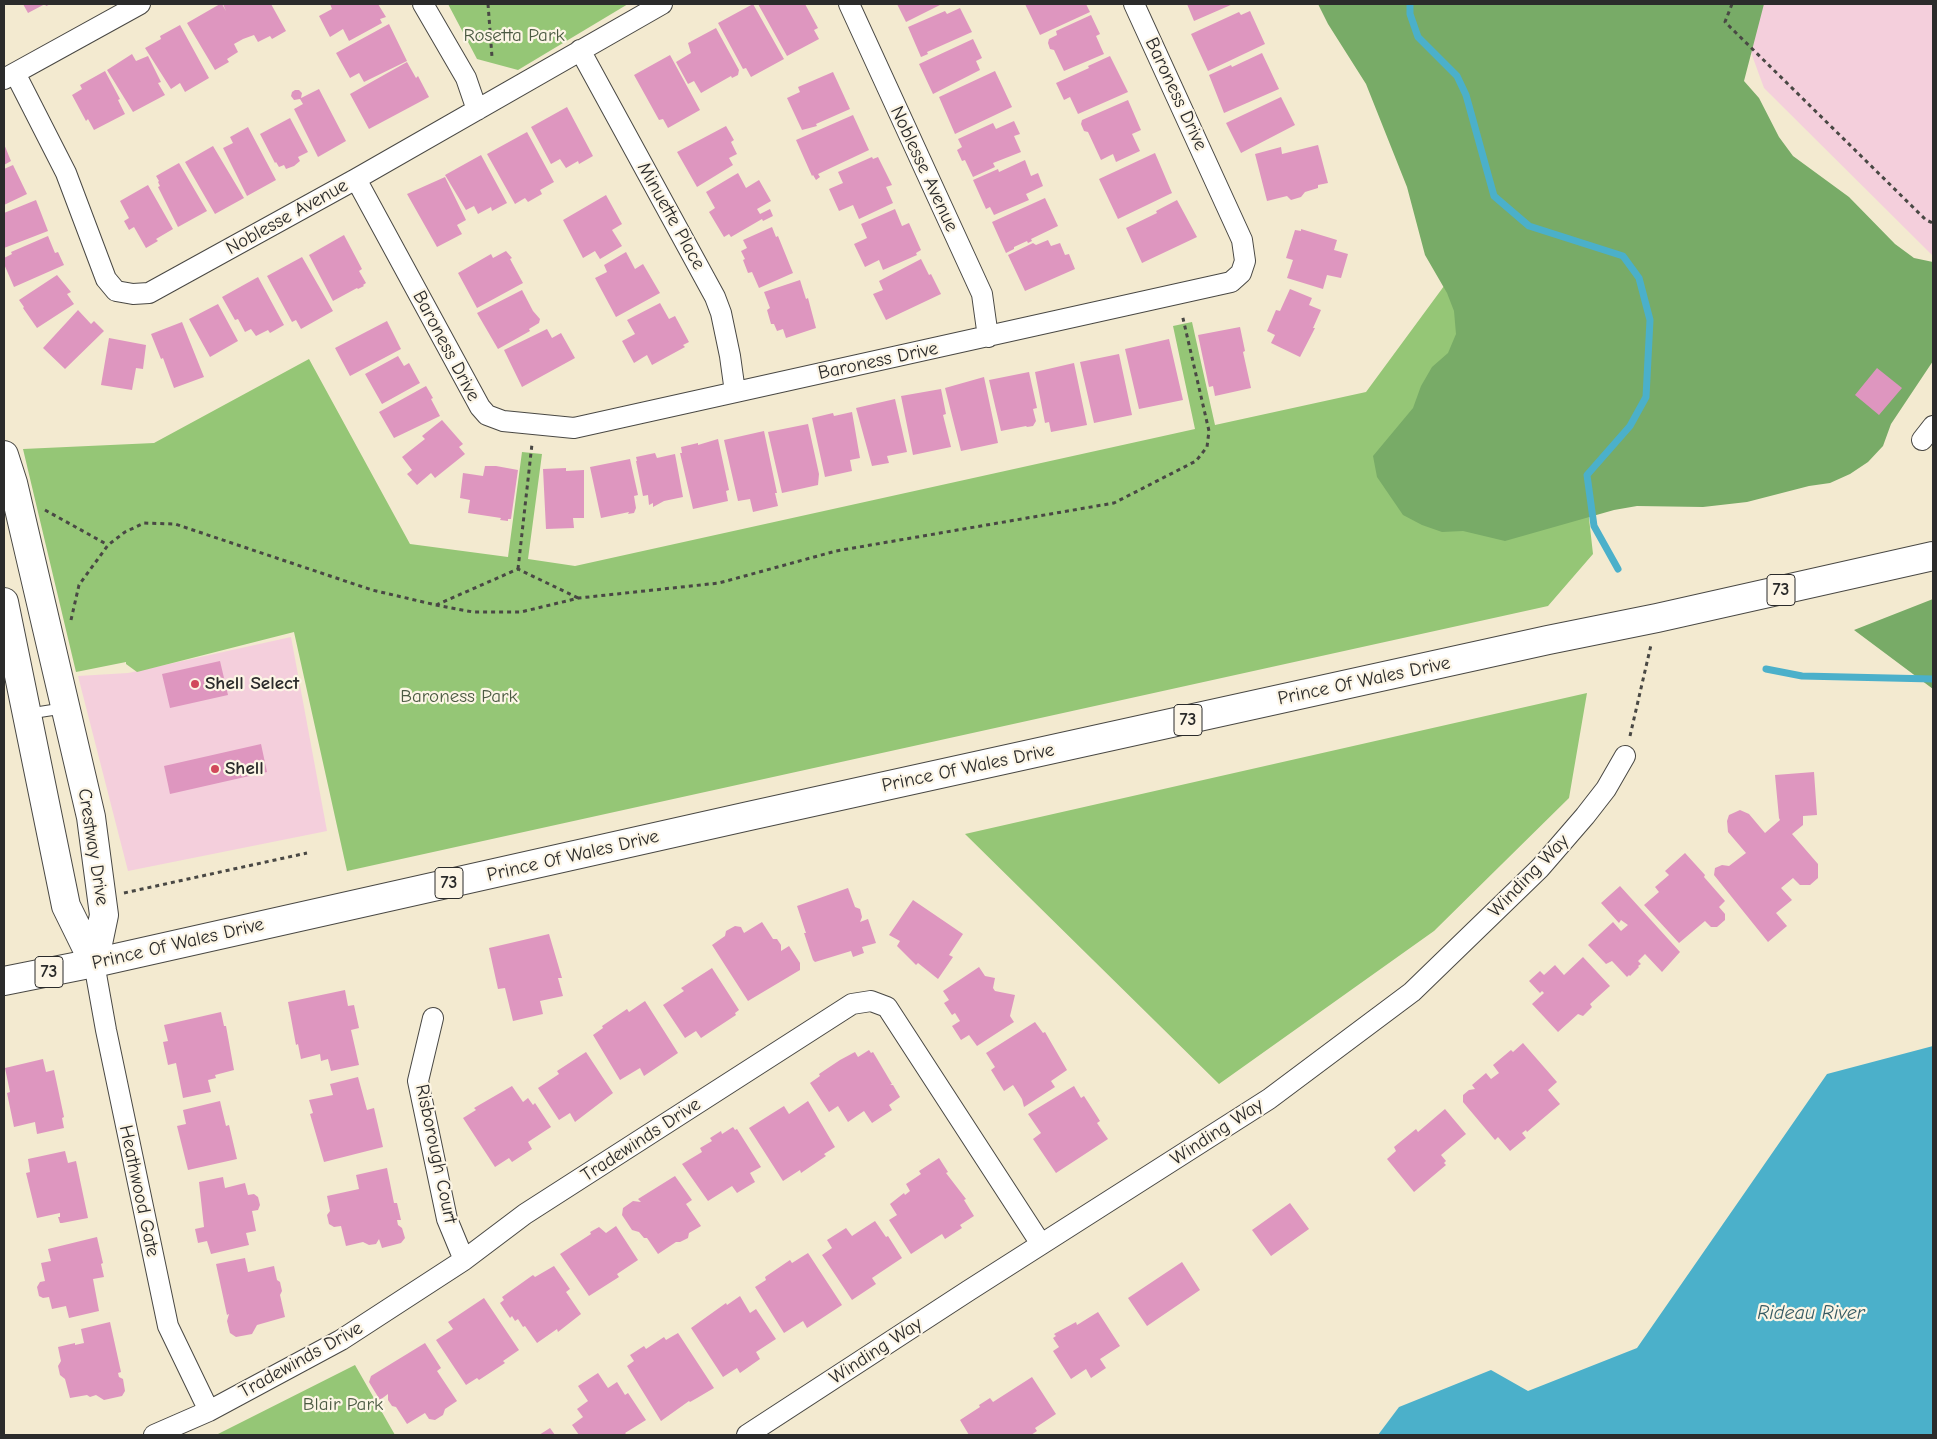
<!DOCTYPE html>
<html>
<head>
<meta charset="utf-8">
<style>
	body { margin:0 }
	#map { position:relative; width:1937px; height:1439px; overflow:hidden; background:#f3ead0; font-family:"Comic Neue",sans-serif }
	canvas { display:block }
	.frame { position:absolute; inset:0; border:5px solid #2b2b2b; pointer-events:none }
</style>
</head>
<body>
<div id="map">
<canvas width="1937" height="1439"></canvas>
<div class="frame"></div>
</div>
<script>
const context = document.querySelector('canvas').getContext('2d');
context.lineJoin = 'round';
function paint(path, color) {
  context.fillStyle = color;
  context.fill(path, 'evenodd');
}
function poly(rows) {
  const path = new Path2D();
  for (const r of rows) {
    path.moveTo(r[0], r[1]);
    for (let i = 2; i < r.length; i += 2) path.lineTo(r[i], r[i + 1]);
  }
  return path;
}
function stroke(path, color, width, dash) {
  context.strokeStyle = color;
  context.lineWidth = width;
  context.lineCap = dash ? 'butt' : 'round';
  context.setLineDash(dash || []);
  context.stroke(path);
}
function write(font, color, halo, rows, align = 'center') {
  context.font = font + ' "Comic Neue",sans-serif';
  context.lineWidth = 4.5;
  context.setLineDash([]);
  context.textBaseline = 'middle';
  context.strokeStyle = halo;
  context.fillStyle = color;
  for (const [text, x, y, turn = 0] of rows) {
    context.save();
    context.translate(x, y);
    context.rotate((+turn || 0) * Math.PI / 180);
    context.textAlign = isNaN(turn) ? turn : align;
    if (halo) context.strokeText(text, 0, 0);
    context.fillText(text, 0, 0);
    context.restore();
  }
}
paint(poly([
	[1735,4,1933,4,1933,256,1764,88,1734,6],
	[291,637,327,831,128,871,78,676,128,673]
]), '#f4cfdc');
paint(poly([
	[448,4,628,4,518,70,477,59],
	[1472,248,1568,330,1593,554,1548,606,347,871,294,632,137,672,126,664,126,662,76,672,23,449,154,443,309,359,410,544,508,557,522,452,542,454,528,559,575,566,1195,429,1173,326,1192,322,1215,425,1366,392],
	[1587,693,1569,798,1434,931,1219,1084,965,834],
	[355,1365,395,1435,216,1435]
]), '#95c676');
paint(poly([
	[1318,4,1764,4,1744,81,1759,98,1779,137,1793,156,1849,197,1895,244,1914,258,1933,262,1933,361,1891,424,1883,446,1868,462,1850,474,1830,483,1809,486,1747,502,1703,507,1637,506,1614,510,1505,541,1463,531,1442,532,1422,525,1403,515,1377,477,1373,456,1413,408,1421,386,1432,367,1448,353,1456,334,1454,311,1447,293,1425,255,1407,187,1366,84,1328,24],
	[1933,599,1933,689,1854,630]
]), '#78ab67');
paint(poly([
	[1933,1046,1933,1435,1378,1435,1399,1407,1491,1370,1528,1391,1637,1348,1827,1074]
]), '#4bb0ca');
stroke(poly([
	[1410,4,1410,14,1418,37,1457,76,1466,95,1494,196,1529,226,1623,256,1639,278,1650,320,1646,397,1630,426,1587,475,1594,526,1618,569],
	[1766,669,1802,676,1933,679]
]), '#4bb0ca', 7);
paint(poly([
	[23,4,51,4,46,6,45,4,28,13],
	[220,4,222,4,226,11,223,4,271,4,286,31,272,39,270,36,258,42,254,35,243,39,234,44,238,52,227,59,229,62,215,70,187,23],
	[330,4,378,4,386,17,380,19,382,23,349,41,343,29,330,37,319,16,332,9],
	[753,4,784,59,751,77,746,68,743,69,718,23],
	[758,4,805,4,818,28,814,30,819,39,787,56],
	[897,4,942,4,906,22],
	[1025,4,1086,4,1090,12,1040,35],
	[1187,4,1233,4,1194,21],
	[960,8,972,32,927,52,928,54,921,57,908,27,945,11,947,14],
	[1250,11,1265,44,1208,71,1191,34,1239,12,1241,15],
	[1091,15,1100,34,1096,36,1104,54,1064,71,1054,50,1050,49,1048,43,1049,39,1057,35,1056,31],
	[389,24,407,61,364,82,359,73,350,78,336,53],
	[180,25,209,78,185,92,180,83,171,89,145,48,161,39,160,36],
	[716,28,739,70,738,75,732,78,731,76,701,93,694,81,688,84,676,62,691,53,688,43],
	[973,39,982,58,976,61,980,70,933,94,919,64],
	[1262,53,1279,89,1224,113,1209,75,1231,65,1232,67],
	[132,54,136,61,148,56,161,82,158,83,165,95,133,112,107,70],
	[670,55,700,110,668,128,663,119,659,120,634,75],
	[1110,56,1128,92,1078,114,1070,97,1064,100,1056,83,1089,68,1088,66],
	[407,62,416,78,418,76,429,97,369,129,350,94],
	[105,71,120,99,118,100,125,114,94,130,88,119,86,121,72,95,82,89,80,85],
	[995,71,1012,107,955,134,939,97],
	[833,72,850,109,816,124,817,126,802,130,787,98,800,92,798,87],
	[319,89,346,141,318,157,294,109,303,104,300,99,294,100,291,96,292,92,295,90,299,90,302,93,301,98],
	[1281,97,1295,125,1241,153,1226,123],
	[1128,100,1141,130,1132,134,1140,151,1116,162,1113,154,1101,160,1088,132,1084,131,1081,124,1082,120],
	[567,107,593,156,579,164,578,161,566,168,560,159,551,164,531,127],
	[853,115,869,150,818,174,820,177,816,180,813,175,812,176,796,140],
	[290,118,308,152,298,157,300,161,294,166,286,169,284,165,279,167,276,162,275,163,260,134],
	[1014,121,1020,134,1014,136,1021,152,993,163,995,167,973,177,965,160,962,161,957,150,962,147,958,139,993,123,996,129],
	[726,126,734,140,731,142,737,154,729,158,733,165,697,187,677,152],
	[248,127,276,180,247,196,223,148,233,143,230,137],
	[527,132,554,182,540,190,542,194,528,202,525,198,515,204,487,154],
	[4,144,11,161,4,165],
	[1318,145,1328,183,1318,185,1318,188,1305,192,1301,197,1291,200,1287,196,1267,201,1255,154,1281,147,1282,154],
	[213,146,244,198,215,214,185,162],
	[1155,153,1172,193,1118,219,1099,179],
	[481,155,507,203,492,211,491,207,478,214,474,206,466,210,445,175],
	[872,157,873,159,878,157,892,185,886,187,893,203,859,219,853,205,839,211,829,189,843,183,838,172],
	[1025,160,1031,176,1038,173,1043,186,1026,194,1029,200,994,215,990,207,986,209,973,180,998,169,999,172],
	[179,163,207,211,178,227,158,187,160,186,158,182,159,181,156,176],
	[13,165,27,194,4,205,4,169],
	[738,173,746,188,759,180,771,201,757,209,760,214,770,209,773,216,763,221,762,219,731,237,729,234,724,237,709,212,715,208,706,192],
	[445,177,466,220,457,225,462,234,437,247,407,194],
	[148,185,173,229,156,239,158,241,146,248,134,227,129,230,124,221,129,218,120,201],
	[606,195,622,224,612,230,622,246,600,259,595,251,583,258,563,220],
	[1045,198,1058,226,1031,239,1032,241,1028,243,1027,241,1014,247,1014,249,1006,253,992,222],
	[36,200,48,231,4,248,4,213],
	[1177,200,1197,237,1142,263,1126,228,1157,213,1156,211],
	[895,209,902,226,909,223,921,250,916,253,917,255,883,270,879,260,865,267,854,244,867,238,861,224],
	[772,227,776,237,778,236,793,273,759,288,752,272,748,273,743,260,745,259,741,251,747,248,743,240],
	[1301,229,1337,240,1334,250,1348,254,1341,278,1327,275,1323,289,1287,278,1293,260,1286,258,1295,230,1301,231],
	[344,235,362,269,359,271,366,283,363,285,364,286,358,289,357,288,333,301,309,255],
	[48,236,55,253,58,252,64,265,14,287,4,264,4,258,12,254,11,252],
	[1048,240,1051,246,1060,243,1065,255,1069,254,1075,269,1025,291,1008,255,1033,243,1036,245],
	[506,251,512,258,510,259,523,283,477,308,458,273,491,254,493,258],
	[626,252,635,269,643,264,660,293,616,317,595,278,607,272,604,265],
	[302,257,333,311,301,329,296,320,292,322,267,276],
	[921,259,929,275,931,274,941,294,886,320,873,294,883,290,879,281],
	[57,275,71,292,67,294,74,304,37,328,23,308,24,307,19,300],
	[258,277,284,325,270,333,268,330,256,336,251,329,245,332,238,319,235,320,222,297],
	[800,280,806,299,808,298,816,328,786,338,783,329,777,331,774,324,771,324,767,310,770,308,764,292],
	[1290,289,1312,298,1309,305,1321,310,1313,328,1315,328,1300,357,1271,343,1275,335,1267,331,1276,310,1280,311],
	[522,290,533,311,540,319,539,323,529,329,530,331,498,349,477,313],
	[660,303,669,319,675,316,689,342,683,345,685,347,652,365,647,355,634,363,622,341,635,334,627,320],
	[218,304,238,341,210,357,189,319],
	[78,310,91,324,94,321,104,331,65,369,43,348],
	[387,321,401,349,350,376,335,348],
	[182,322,204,377,174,388,163,358,161,359,151,334],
	[1240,327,1245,351,1243,352,1251,388,1215,396,1213,386,1209,387,1198,335],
	[547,329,552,338,561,333,575,358,522,387,504,350],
	[109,338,146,345,143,369,136,368,132,390,101,385],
	[1169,339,1183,400,1139,409,1125,349],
	[1119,354,1132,415,1094,423,1080,362],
	[398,356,404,366,409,363,420,383,382,404,365,374],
	[1074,363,1087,425,1051,432,1049,422,1045,423,1035,372],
	[1877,368,1902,388,1879,415,1855,395],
	[1029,372,1037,408,1033,409,1036,421,1033,426,1027,427,1026,426,1001,431,989,380],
	[984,377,998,443,961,451,945,388],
	[426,386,433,398,431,399,440,416,394,438,379,412],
	[941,389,946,414,943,415,951,447,913,455,901,396],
	[895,399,907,452,887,456,889,463,872,466,856,408],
	[852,412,860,458,850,460,852,471,825,477,812,418,833,413,834,416],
	[442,420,463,444,459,447,465,454,435,478,431,473,417,485,407,474,412,470,402,457,425,439,422,436],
	[808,424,819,474,818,485,782,493,768,432],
	[764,431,777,493,775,493,778,506,753,512,750,499,738,501,724,440],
	[718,439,729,490,726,491,728,501,693,509,680,453,682,453,681,447,698,443,698,445],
	[655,453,657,458,675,454,683,497,664,501,653,507,653,503,649,505,648,495,643,496,636,461,637,461,636,457],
	[630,459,638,495,634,496,636,508,634,513,628,514,629,512,601,518,590,467],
	[485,466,496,466,518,470,511,519,508,519,508,521,500,520,501,518,468,513,470,500,460,498,463,473,483,476],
	[566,468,566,471,584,470,584,518,573,518,574,528,546,529,543,469],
	[220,661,228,695,170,708,162,674],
	[261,744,267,772,170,794,164,766],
	[1814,772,1817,815,1803,816,1803,825,1792,834,1818,864,1818,878,1810,885,1800,885,1793,878,1781,888,1792,900,1776,913,1787,926,1768,942,1714,875,1715,868,1722,865,1729,866,1746,853,1728,832,1727,821,1729,815,1740,810,1749,814,1765,833,1780,820,1779,818,1775,775],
	[1685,853,1705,875,1704,877,1725,901,1719,907,1725,914,1725,920,1717,927,1711,927,1705,921,1679,943,1644,905,1659,892,1655,887,1669,875,1665,871],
	[1620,886,1680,952,1662,972,1645,954,1638,961,1641,964,1638,966,1639,967,1630,976,1629,975,1627,977,1612,961,1606,964,1588,945,1613,922,1621,931,1628,925,1621,920,1619,923,1601,903],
	[848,888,855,907,860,909,862,917,860,922,868,919,876,943,862,947,864,953,853,957,851,951,815,962,813,960,804,933,806,933,797,906],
	[913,900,963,934,949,955,953,957,938,979,918,963,916,965,897,946,900,941,889,935],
	[762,922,773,939,777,939,781,945,781,951,789,946,800,963,800,970,748,1001,712,945,725,936,726,931,735,926,741,927,744,933],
	[549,934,562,978,558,978,563,996,540,1001,543,1014,513,1021,505,988,498,989,489,948],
	[1583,957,1610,986,1590,1004,1592,1007,1583,1016,1578,1014,1558,1032,1532,1004,1544,993,1542,991,1540,993,1529,981,1540,971,1544,975,1555,965,1564,975],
	[979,967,985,976,995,978,993,988,995,991,1015,995,1010,1016,1014,1022,977,1046,969,1035,961,1040,952,1026,960,1021,955,1013,952,1015,944,1003,949,1000,943,991],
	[712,968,739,1010,735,1013,736,1015,701,1038,696,1031,685,1038,663,1005,684,991,681,988],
	[345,990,348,1006,354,1005,359,1028,351,1030,359,1065,331,1071,328,1059,321,1061,320,1054,301,1059,298,1044,296,1045,288,1002],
	[645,1001,678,1053,644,1076,640,1068,620,1080,593,1035,603,1028,602,1026,627,1009,629,1012],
	[221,1012,224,1026,226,1026,234,1070,215,1075,216,1078,208,1080,211,1092,183,1098,176,1063,168,1065,163,1042,168,1041,164,1025],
	[1035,1022,1043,1033,1045,1032,1067,1070,1051,1081,1055,1087,1024,1107,1022,1099,1013,1085,1004,1091,991,1070,995,1067,986,1053],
	[1523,1043,1557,1082,1548,1090,1560,1104,1527,1132,1526,1130,1522,1133,1526,1138,1510,1151,1498,1137,1495,1140,1463,1102,1463,1095,1469,1090,1475,1089,1472,1085,1486,1073,1491,1079,1499,1073,1493,1065,1511,1050,1513,1052],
	[869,1050,871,1053,873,1052,892,1084,890,1085,893,1085,900,1097,889,1105,892,1110,872,1123,864,1111,848,1122,838,1106,829,1112,810,1083,820,1076,819,1074,840,1060,855,1052,858,1057],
	[586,1052,613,1093,575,1122,570,1113,559,1120,538,1088,559,1074,557,1071],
	[43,1059,46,1072,54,1070,64,1117,62,1118,64,1128,37,1134,35,1122,14,1127,7,1093,10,1092,5,1068],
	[358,1077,367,1110,374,1108,383,1147,324,1162,310,1114,313,1113,309,1100,333,1095,330,1084],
	[512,1086,523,1102,528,1098,533,1105,535,1103,551,1127,528,1142,532,1149,512,1162,509,1158,495,1167,463,1118,476,1110,474,1108],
	[1074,1086,1081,1098,1084,1096,1100,1121,1097,1123,1108,1139,1056,1173,1033,1139,1041,1133,1028,1114],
	[220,1101,226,1126,229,1125,237,1159,188,1170,177,1126,186,1124,183,1110],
	[808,1101,835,1147,824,1154,826,1156,801,1173,800,1170,783,1181,749,1128,784,1106,789,1114],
	[1445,1109,1466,1134,1441,1155,1446,1161,1444,1163,1446,1165,1414,1192,1387,1159,1396,1151,1394,1147,1416,1129,1418,1132],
	[733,1127,735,1130,737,1129,761,1167,750,1173,755,1182,737,1193,732,1186,708,1201,682,1164,702,1152,700,1148,712,1141,710,1138,721,1131,722,1134],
	[65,1151,68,1163,76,1161,88,1218,62,1223,60,1223,58,1217,60,1217,60,1213,37,1218,26,1173,30,1172,28,1159],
	[939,1158,948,1172,946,1173,966,1199,964,1200,974,1216,960,1225,962,1228,945,1239,942,1234,911,1254,889,1220,897,1215,890,1204,904,1193,905,1195,910,1191,906,1184,921,1174,919,1171],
	[387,1168,394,1203,397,1203,401,1220,397,1220,398,1225,402,1228,405,1238,401,1243,382,1248,379,1239,376,1244,369,1245,363,1242,346,1246,341,1226,334,1227,329,1224,327,1215,330,1211,327,1196,359,1189,356,1175],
	[675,1176,692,1200,686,1204,701,1226,689,1233,688,1238,680,1242,676,1242,658,1254,647,1238,644,1238,639,1232,632,1230,622,1215,623,1208,633,1201,641,1202,638,1199],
	[223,1177,225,1188,245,1183,248,1195,254,1194,258,1197,260,1205,258,1210,252,1211,256,1231,246,1233,249,1245,211,1254,207,1241,198,1243,195,1229,204,1227,199,1182],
	[1290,1203,1309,1229,1271,1256,1252,1230],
	[875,1221,886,1237,888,1236,902,1258,872,1278,876,1284,852,1300,822,1255,832,1248,827,1240,846,1228,852,1236],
	[616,1226,638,1260,617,1274,619,1277,589,1296,560,1254,591,1234,590,1232,599,1227,606,1233],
	[97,1237,103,1263,101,1264,104,1277,93,1279,99,1311,69,1318,66,1306,52,1309,49,1297,43,1298,39,1296,37,1287,40,1282,45,1281,41,1263,51,1261,48,1249],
	[808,1253,842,1305,807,1328,803,1321,784,1333,755,1287,766,1280,765,1277,790,1260,792,1263],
	[245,1258,248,1272,274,1266,277,1280,280,1282,282,1291,280,1295,285,1317,257,1325,252,1334,236,1337,230,1333,227,1321,229,1314,227,1315,216,1264],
	[1182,1262,1200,1290,1147,1326,1128,1298],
	[554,1266,570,1289,566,1292,581,1314,558,1332,557,1329,537,1343,525,1326,523,1327,518,1319,515,1321,512,1316,510,1318,500,1303,504,1300,502,1297,533,1275,535,1277],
	[740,1296,750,1313,756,1309,776,1339,756,1352,760,1359,740,1373,737,1368,723,1377,691,1328,726,1303,727,1305],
	[484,1298,519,1350,503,1361,505,1363,479,1380,477,1378,466,1385,436,1340,453,1329,448,1322],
	[1098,1312,1120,1346,1100,1359,1106,1368,1091,1378,1086,1369,1071,1379,1053,1351,1059,1347,1053,1338,1056,1336,1054,1334,1076,1322,1077,1325],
	[110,1322,121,1372,118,1373,119,1377,123,1379,125,1391,122,1396,104,1400,96,1395,90,1397,87,1395,70,1398,65,1379,60,1375,58,1366,61,1361,58,1347,75,1343,75,1345,84,1343,81,1329],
	[678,1333,714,1388,697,1398,690,1402,689,1401,661,1421,627,1366,634,1361,630,1355,644,1346,646,1349,664,1337,666,1340],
	[425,1343,441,1368,437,1371,457,1401,445,1409,443,1415,435,1420,429,1419,425,1413,407,1424,396,1407,392,1406,388,1400,388,1394,380,1400,369,1382,371,1376],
	[598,1373,608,1388,617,1382,625,1395,628,1393,646,1420,625,1433,627,1435,579,1435,572,1425,583,1417,577,1409,588,1401,578,1386],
	[1032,1377,1056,1414,1035,1428,1037,1431,1031,1435,969,1435,960,1420,980,1407,979,1405,990,1398,993,1402],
	[550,1428,555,1435,539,1435]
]), '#de96bf');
const lane = poly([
	[27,714,65,708]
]);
const street = poly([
	[423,4,466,78,477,110],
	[849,4,982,294,988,337],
	[580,50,715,297,721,313,730,356,735,392],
	[15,73,66,173,106,279,116,291,133,294,149,293,356,179,662,4],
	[4,79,140,4],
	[356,179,480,407,487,415,503,421,574,428,1231,282,1241,273,1245,261,1242,240,1134,4],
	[1922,440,1933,426],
	[94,963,106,1030,168,1326,209,1411],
	[433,1018,418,1081,447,1219,464,1260],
	[154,1435,209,1411,341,1340,464,1260,525,1214,852,1004,871,1001,887,1007,1041,1244],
	[747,1435,968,1291,1269,1099,1412,992,1540,868,1585,816,1606,789,1625,756]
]);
const secondary = poly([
	[4,455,13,483,91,817,104,915,94,963],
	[4,602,66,906,94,963]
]);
const primary = poly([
	[4,981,94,963,749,816,1548,640,1657,618,1933,556]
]);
stroke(lane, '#494844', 12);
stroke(street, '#494844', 22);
stroke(secondary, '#494844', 30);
stroke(primary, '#494844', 30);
stroke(poly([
	[488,4,492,57],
	[1732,4,1725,22,1926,220,1933,223],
	[45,510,108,545],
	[518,569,532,444],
	[436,605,518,569,578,598],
	[71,620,79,585,108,545,125,532,144,523,175,524,372,590,436,605,473,612,521,612,579,598,719,583,836,551,1114,503,1196,461,1207,447,1209,431,1182,314],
	[1630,736,1651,645],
	[124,893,307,853]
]), '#494844', 3, [4, 4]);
stroke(lane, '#fff', 10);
stroke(street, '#fff', 20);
stroke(secondary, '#fff', 28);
stroke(primary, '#fff', 28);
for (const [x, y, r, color] of [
	[195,684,5,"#d1495b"],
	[215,769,5,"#d1495b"]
]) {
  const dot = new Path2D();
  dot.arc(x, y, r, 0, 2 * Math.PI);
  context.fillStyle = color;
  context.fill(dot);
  stroke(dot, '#fcf5e5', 2);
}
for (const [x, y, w] of [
	[1781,590,28],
	[1188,720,28],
	[449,883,28],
	[49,972,28]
]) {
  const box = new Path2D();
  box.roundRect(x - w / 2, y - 15.5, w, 31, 4);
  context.fillStyle = '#fcf5e5';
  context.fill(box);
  stroke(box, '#2b2b2b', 1);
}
write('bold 18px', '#2b2b2b', null, [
	["73",1781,590],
	["73",1188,720],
	["73",449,883],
	["73",49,972]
]);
write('19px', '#4b5a42', '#fcf5e5', [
	["Rosetta Park",514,36],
	["Baroness Park",459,697],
	["Blair Park",343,1405]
]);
write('19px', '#2b2b2b', '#fcf5e5', [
	["Baroness Drive",1176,94,65],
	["Noblesse Avenue",924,169,65],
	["Minuette Place",671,216,61],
	["Noblesse Avenue",287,217,-29],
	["Baroness Drive",446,346,62],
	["Baroness Drive",878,361,-12],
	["Prince Of Wales Drive",1364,681,-12],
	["Prince Of Wales Drive",968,768,-12],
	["Crestway Drive",93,847,81],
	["Prince Of Wales Drive",573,856,-13],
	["Winding Way",1529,876,-46],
	["Prince Of Wales Drive",178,944,-13],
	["Winding Way",1217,1132,-33],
	["Tradewinds Drive",641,1140,-33],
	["Risborough Court",436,1154,78],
	["Heathwood Gate",139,1191,78],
	["Winding Way",876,1351,-33],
	["Tradewinds Drive",301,1360,-29]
]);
write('bold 19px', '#2b2b2b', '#fcf5e5', [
	["Shell Select",205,684],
	["Shell",225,769]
], 'left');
write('italic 20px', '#365a63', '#fcf5e5', [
	["Rideau River",1811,1313]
]);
</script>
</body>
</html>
